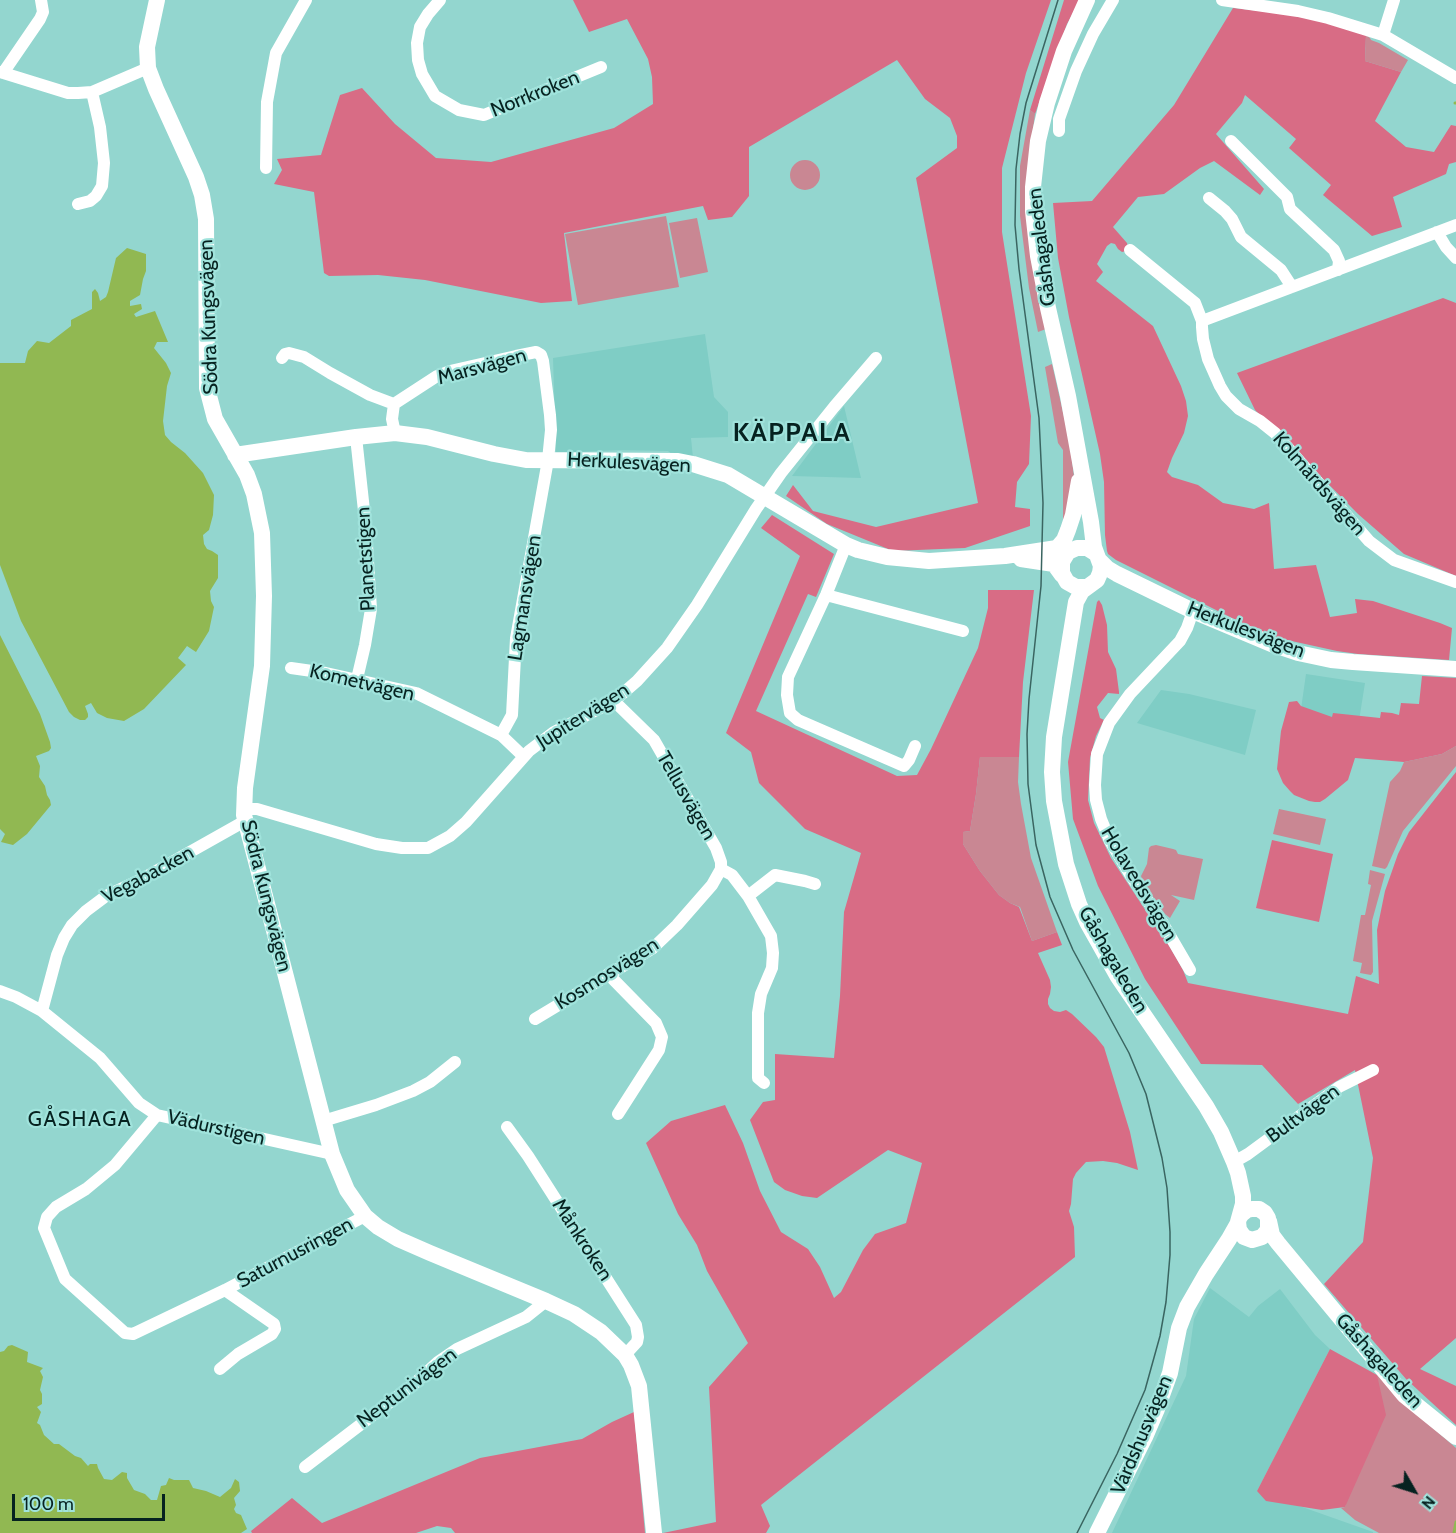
<!DOCTYPE html>
<html>
<head>
<meta charset="utf-8">
<style>
	body { margin:0 }
	#map { position:relative; width:1456px; height:1533px; overflow:hidden; background:#93d6cf; font-family:Cabin,sans-serif }
	canvas { display:block }
	.north { position:absolute; left:1384px; top:1461px; width:60px; height:60px; -webkit-text-stroke:4px #a0e3dc; paint-order:stroke; rotate:129deg; font-size:16px; font-weight:700; line-height:24px; text-align:center; color:#062220 }
	.north::after { content:''; display:block; margin:auto; width:21px; height:27px; background:#062220; clip-path:polygon(50% 0,100% 100%,50% 72%,0 100%) }
	.scale { position:absolute; left:12px; top:1494px; width:153px; height:27px; box-sizing:border-box; border:3px solid #062220; border-top:0; padding-left:8px; font-size:18px; line-height:21px; white-space:nowrap; color:#062220; -webkit-text-stroke:4px #a0e3dc; paint-order:stroke }
</style>
</head>
<body>
<div id="map">
<canvas width="1456" height="1533"></canvas>
<div class="north">N</div>
<div class="scale">100 m</div>
</div>
<script>
const context = document.querySelector('canvas').getContext('2d');
context.lineJoin = 'round';
function paint(path, color) {
  context.fillStyle = color;
  context.fill(path, 'evenodd');
}
function poly(rows) {
  const path = new Path2D();
  for (const r of rows) {
    if (r.length === 3) {
      path.moveTo(r[0] + r[2], r[1]);
      path.arc(r[0], r[1], r[2], 0, 2 * Math.PI);
      continue;
    }
    path.moveTo(r[0], r[1]);
    for (let i = 2; i < r.length; i += 2) path.lineTo(r[i], r[i + 1]);
  }
  return path;
}
function stroke(path, color, width, dash) {
  context.strokeStyle = color;
  context.lineWidth = width;
  context.lineCap = dash ? 'butt' : 'round';
  context.setLineDash(dash || []);
  context.stroke(path);
}
function write(font, color, halo, rows, align = 'center') {
  context.font = font + ' Cabin,sans-serif';
  context.lineWidth = 4.5;
  context.setLineDash([]);
  context.textBaseline = 'middle';
  context.strokeStyle = halo;
  context.fillStyle = color;
  for (const [text, x, y, turn = 0] of rows) {
    context.save();
    context.translate(x, y);
    context.rotate((+turn || 0) * Math.PI / 180);
    context.textAlign = isNaN(turn) ? turn : align;
    if (halo) context.strokeText(text, 0, 0);
    context.fillText(text, 0, 0);
    context.restore();
  }
}
paint(poly([
	[705,334,714,397,728,412,728,437,691,438,693,458,673,455,668,451,619,450,556,453,553,358],
	[844,406,861,478,792,476],
	[1306,674,1365,683,1358,727,1299,723],
	[1161,690,1189,694,1256,710,1245,755,1137,723],
	[1210,1288,1249,1317,1258,1306,1280,1289,1315,1335,1330,1349,1257,1491,1373,1532,1373,1533,1112,1533,1186,1376,1194,1319]
]), '#7fcdc5');
paint(poly([
	[1366,35,1370,38,1371,40,1379,43,1408,60,1401,72,1365,61],
	[1030,110,1035,114,1029,160,1046,329,1038,332,1029,288,1020,216,1020,166],
	[805,175,15],
	[666,216,679,287,578,305,565,234],
	[697,218,708,272,680,278,669,223],
	[1052,364,1070,443,1074,477,1065,525,1063,518,1063,450,1058,443,1045,367],
	[1456,746,1456,766,1403,831,1387,867,1385,869,1372,866,1390,782,1400,771,1404,762,1442,754],
	[980,757,1019,757,1018,782,1021,804,1031,858,1057,932,1032,941,1020,907,1010,903,999,895,980,871,963,844,963,832,970,831,976,794],
	[1279,809,1326,819,1320,845,1273,834],
	[1156,845,1173,849,1176,850,1178,854,1203,859,1194,900,1171,895,1180,901,1170,918,1165,914,1143,882,1141,876,1147,864,1149,848,1151,846],
	[1370,870,1385,874,1372,921,1373,972,1371,975,1360,973,1362,963,1353,961,1361,915,1365,915,1371,885,1368,884],
	[1377,1375,1426,1422,1456,1448,1456,1533,1379,1533,1355,1520,1341,1508,1345,1507]
]), '#c98793');
paint(poly([
	[573,0,1051,0,1026,73,1002,168,1002,232,1031,416,1029,464,1017,482,1015,507,1030,509,1030,526,965,548,893,551,827,524,786,496,793,485,813,511,876,527,978,503,916,178,957,148,957,136,950,118,925,99,897,60,749,147,749,196,732,217,708,220,703,206,564,233,572,301,541,303,425,280,378,275,329,276,324,273,314,192,274,184,282,170,277,159,321,155,340,95,362,88,395,124,436,158,491,162,614,128,653,104,652,77,648,59,627,19,589,32],
	[1064,0,1080,0,1067,24,1035,114,1030,110],
	[1233,8,1305,16,1366,35,1365,61,1401,72,1375,121,1406,147,1434,152,1451,125,1456,126,1456,162,1449,164,1446,174,1393,197,1402,227,1372,236,1323,195,1331,185,1289,148,1296,139,1245,95,1242,103,1216,134,1264,189,1260,195,1214,161,1200,168,1164,194,1138,197,1113,227,1127,243,1128,247,1126,251,1122,252,1118,249,1115,244,1111,243,1107,246,1097,264,1103,272,1096,281,1153,326,1181,386,1186,401,1188,416,1184,433,1172,458,1167,472,1172,477,1198,485,1223,503,1254,509,1269,503,1274,569,1316,565,1330,617,1357,613,1355,599,1373,601,1440,623,1452,628,1449,660,1358,654,1337,651,1287,640,1264,634,1116,560,1108,554,1107,551,1105,535,1104,482,1100,454,1069,317,1058,258,1053,203,1092,201,1174,105],
	[1443,298,1456,303,1456,576,1404,554,1358,514,1255,410,1237,373],
	[772,515,834,554,816,597,808,594,756,711,897,776,917,775,931,749,978,648,988,608,988,590,1034,590,1023,682,1019,757,980,757,976,794,970,831,963,832,963,844,980,871,999,895,1010,903,1019,907,1032,941,1057,932,1062,945,1038,953,1050,980,1051,987,1050,994,1048,999,1048,1004,1050,1008,1054,1011,1060,1012,1066,1010,1072,1014,1096,1037,1104,1047,1130,1132,1138,1170,1117,1163,1103,1161,1086,1162,1076,1173,1073,1179,1071,1204,1069,1211,1074,1227,1075,1257,761,1505,770,1526,766,1533,663,1533,716,1522,709,1387,748,1343,707,1271,697,1245,678,1214,646,1143,671,1121,725,1105,743,1143,760,1191,781,1232,808,1249,820,1267,834,1298,841,1292,863,1250,875,1234,906,1223,922,1163,888,1150,817,1198,802,1196,785,1190,774,1182,750,1120,763,1102,775,1100,775,1054,834,1058,840,996,844,912,861,853,805,829,759,783,751,752,726,733,800,556,761,528],
	[1099,600,1102,605,1107,625,1108,652,1116,669,1119,692,1119,694,1108,693,1097,707,1100,718,1104,720,1096,736,1090,758,1088,800,1094,823,1111,858,1171,949,1183,970,1188,983,1348,1014,1356,976,1379,984,1377,930,1385,891,1398,854,1409,832,1456,772,1456,1338,1420,1369,1456,1386,1456,1425,1406,1379,1324,1284,1363,1242,1373,1158,1355,1070,1298,1104,1262,1065,1201,1064,1145,979,1098,886,1073,819,1068,762,1097,602],
	[1422,676,1456,678,1456,746,1442,754,1404,762,1355,758,1348,780,1325,799,1320,802,1315,802,1309,801,1294,795,1290,791,1283,783,1277,769,1281,731,1289,702,1297,701,1301,706,1332,717,1333,713,1380,718,1381,712,1392,713,1399,715,1401,703,1419,704],
	[1272,840,1333,854,1319,922,1256,908],
	[1330,1349,1377,1375,1386,1415,1345,1507,1322,1510,1266,1501,1257,1491],
	[634,1412,645,1533,455,1533,451,1528,437,1526,416,1533,252,1533,251,1531,292,1498,322,1523,480,1458,582,1439,612,1422]
]), '#d86c85');
paint(poly([
	[127,248,146,254,146,271,143,279,140,295,130,301,130,306,141,304,142,309,134,314,136,317,155,311,168,342,157,342,154,348,166,363,171,373,167,386,163,421,165,435,171,442,185,453,203,473,214,495,213,515,209,530,203,535,204,544,207,549,212,551,218,555,218,578,210,591,211,601,214,607,209,631,196,652,187,646,178,658,186,665,144,709,124,721,107,718,97,713,91,703,85,706,88,714,88,717,85,720,80,720,74,717,69,712,21,621,0,565,0,363,25,363,28,351,37,341,49,343,71,326,71,320,92,309,92,292,95,289,98,293,100,301,106,297,108,292,116,258],
	[0,635,40,714,50,742,51,748,49,751,36,756,40,766,39,777,45,786,47,795,50,800,51,805,27,834,13,845,1,842,5,834,0,829],
	[12,1345,28,1352,27,1362,43,1368,40,1371,43,1377,40,1390,42,1394,42,1404,37,1407,41,1412,37,1423,40,1425,44,1435,54,1444,59,1444,75,1456,81,1458,88,1466,90,1464,97,1464,98,1468,104,1479,112,1480,122,1472,127,1473,127,1478,134,1490,145,1494,151,1500,157,1500,161,1486,166,1485,169,1478,174,1480,189,1480,193,1488,206,1491,220,1497,231,1488,235,1479,239,1482,240,1491,234,1498,236,1505,234,1509,236,1513,241,1515,247,1529,241,1533,0,1533,0,1352,4,1351,8,1346]
]), '#91b852');
stroke(poly([
	[1455,103,1456,103],
	[1454,1533,1456,1522]
]), '#91b852', 3);
stroke(poly([
	[440,0,428,14,420,27,417,43,418,60,422,74,435,96,459,110,484,115,601,67],
	[1222,0,1298,11,1328,18,1383,35,1456,78],
	[1383,35,1394,0],
	[0,72,68,93,78,93,92,92,148,68],
	[3,73,40,19,43,12,41,0],
	[1059,131,1059,119,1076,71,1093,34,1113,0],
	[1231,141,1287,197,1290,209,1334,250,1339,261,1338,270],
	[266,168,267,102,276,53,306,0],
	[1209,198,1225,211,1232,219,1241,237,1281,270,1292,287],
	[78,204,90,201,96,196,102,186,104,163,100,127,92,92],
	[1456,225,1202,321,1202,327,1203,339,1208,359,1220,386,1226,396,1239,409,1260,421,1275,433,1369,541,1394,560,1456,582],
	[1437,232,1446,247,1456,258],
	[1130,250,1195,303,1202,321],
	[282,358,285,354,289,353,304,357,330,373,370,395,394,404],
	[395,433,392,419,394,404,437,376,450,371,516,356,536,352,541,355,543,361,550,415,551,430,548,460,516,638,512,715,501,735],
	[356,437,366,529,371,609,365,645,357,679],
	[846,545,826,595,788,677,787,695,790,713,798,720,904,766,909,760,915,746],
	[826,595,963,631],
	[291,668,326,673,416,693,501,735,523,756],
	[614,701,654,740,716,848,721,862,721,869,732,875,748,896,771,936,773,953,772,968,761,994,758,1013,758,1078,764,1083],
	[244,809,257,809,376,844,402,848,428,848,450,836,466,822,529,751,554,732,614,701,637,681,667,648,697,605,756,509,781,473,834,407,876,358],
	[748,896,775,875,805,881,815,884],
	[1190,970,1162,922,1131,876,1110,841,1101,819,1096,800,1095,785,1097,754,1109,723,1130,694,1180,641,1187,628,1193,611],
	[608,974,656,1023,662,1037,659,1050,618,1114],
	[0,991,16,997,42,1011,100,1058,139,1103,157,1115,332,1154],
	[42,1011,57,955,64,938,72,925,86,911,106,896,142,879,245,821],
	[535,1019,653,948,677,925,712,885,721,869],
	[157,1115,115,1165,86,1189,56,1207,47,1217,44,1228,65,1279,125,1333,133,1334,225,1290,365,1216],
	[323,1121,376,1105,413,1091,430,1082,455,1062],
	[507,1127,528,1156,636,1325,638,1337,637,1342,625,1355],
	[1234,1162,1248,1154,1339,1087,1373,1070],
	[220,1369,238,1354,272,1334,275,1329,274,1324,225,1290],
	[305,1467,415,1383,438,1362,457,1349,526,1317,546,1301]
]), '#fff', 12);
stroke(poly([
	[157,0,147,47,148,68,156,89,196,177,202,195,206,219,207,388,215,419,247,475,254,494,262,533,264,596,262,666,245,788,244,815,332,1154,347,1190,365,1216,378,1227,398,1239,430,1253,546,1301,574,1314,601,1332,625,1355,631,1365,639,1386,654,1533],
	[1087,0,1064,51,1047,103,1038,141,1033,187,1033,211,1038,256,1048,308,1068,396,1091,522,1094,547,1101,566,1100,573,1097,580,1082,591,1076,602,1054,737,1052,772,1054,801,1066,864,1079,904,1087,922,1118,977,1206,1106,1221,1132,1234,1162,1238,1173,1243,1196,1243,1204,1238,1222,1239,1230,1244,1237,1252,1240,1262,1237,1268,1230,1268,1218,1265,1213,1259,1209,1252,1209,1247,1210,1242,1214,1239,1218],
	[235,455,356,437,395,433,427,437,494,454,526,460,678,461,693,464,728,475,846,545,858,550,887,557,929,561,1005,556,1057,548,1064,540,1068,530,1073,515,1079,481],
	[1021,559,1054,564,1062,575],
	[1100,561,1107,568,1117,574,1193,611,1274,645,1298,653,1331,660,1353,662,1456,669],
	[1087,587,1076,587,1067,582,1062,573,1062,562,1068,552,1077,548,1087,548,1095,553],
	[1269,1221,1272,1235,1278,1243,1404,1395,1456,1437],
	[1097,1533,1145,1437,1157,1409,1170,1373,1179,1328,1187,1307,1206,1274,1229,1239,1238,1223]
]), '#fff', 16);
stroke(poly([
	[1058,0,1026,103,1020,134,1016,169,1015,225,1019,269,1039,418,1043,503,1041,586,1029,699,1027,734,1028,784,1036,845,1050,897,1073,950,1129,1053,1146,1094,1162,1158,1167,1188,1170,1232,1170,1255,1166,1302,1160,1336,1145,1390,1117,1454,1077,1533]
]), '#3a6561', 1.5);
write('20px', '#062220', '#a0e3dc', [
	["Norrkroken",535,94,-22],
	["Gåshagaleden",1042,247,-97],
	["Södra Kungsvägen",209,317,-92],
	["Marsvägen",482,367,-15],
	["Herkulesvägen",629,463,3],
	["Kolmårdsvägen",1319,484,49],
	["Planetstigen",366,559,-93],
	["Lagmansvägen",525,598,-81],
	["Herkulesvägen",1246,630,21],
	["Kometvägen",362,683,13],
	["Jupitervägen",583,716,-32],
	["Tellusvägen",686,796,60],
	["Vegabacken",148,875,-28],
	["Holavedsvägen",1139,884,59],
	["Södra Kungsvägen",266,896,76],
	["Gåshagaleden",1113,960,60],
	["Kosmosvägen",607,974,-32],
	["Bultvägen",1303,1114,-36],
	["Vädurstigen",216,1128,13],
	["Månkroken",582,1240,57],
	["Saturnusringen",295,1253,-28],
	["Gåshagaleden",1379,1361,48],
	["Neptunivägen",407,1388,-37],
	["Värdshusvägen",1142,1435,-67]
]);
context.letterSpacing = '1.5px';
write('21px', '#062220', '#a0e3dc', [
	["GÅSHAGA",80,1120]
]);
context.letterSpacing = '0px';
context.letterSpacing = '1.5px';
write('bold 26px', '#062220', '#a0e3dc', [
	["KÄPPALA",792,433]
]);
context.letterSpacing = '0px';
</script>
</body>
</html>
